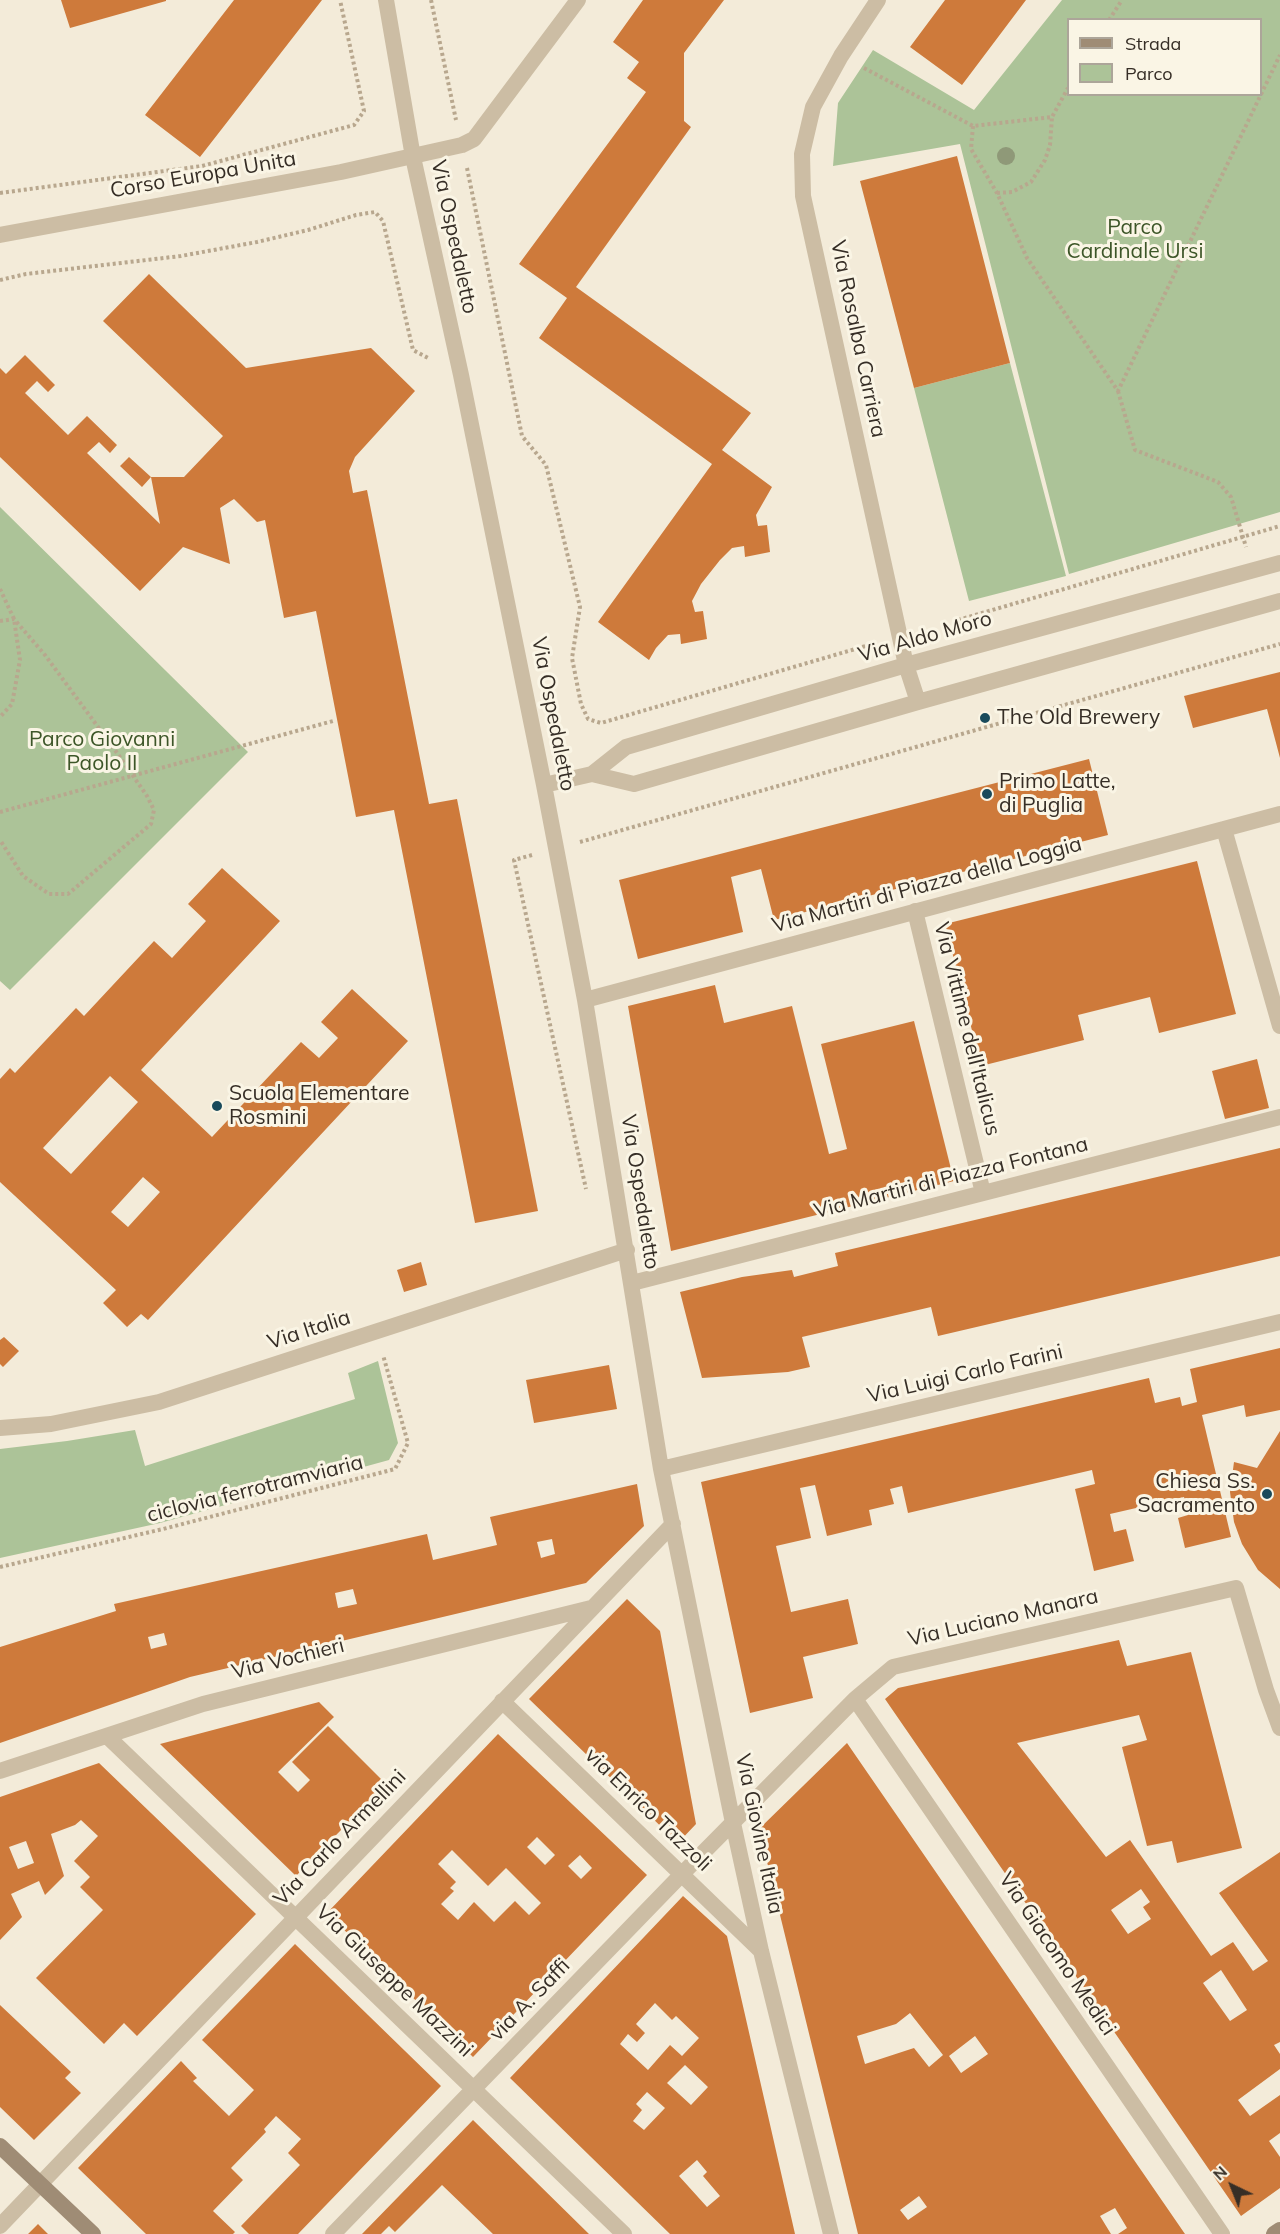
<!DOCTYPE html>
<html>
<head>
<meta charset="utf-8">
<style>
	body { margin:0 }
	#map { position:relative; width:1280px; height:2234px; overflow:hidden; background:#f3ebd9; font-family:Mulish,sans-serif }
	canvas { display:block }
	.legend { position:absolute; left:1067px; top:18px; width:195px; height:78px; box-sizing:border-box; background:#faf5e5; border:2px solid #aca599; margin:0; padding:8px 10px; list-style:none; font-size:18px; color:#362e26 }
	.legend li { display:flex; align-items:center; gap:12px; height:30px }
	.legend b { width:30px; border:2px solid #aca599 }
	.north { position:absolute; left:1202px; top:2156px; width:60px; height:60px; -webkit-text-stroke:4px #faf5e5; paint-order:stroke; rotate:317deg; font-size:16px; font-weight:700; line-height:24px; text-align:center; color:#362e26 }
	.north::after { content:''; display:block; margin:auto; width:21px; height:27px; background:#362e26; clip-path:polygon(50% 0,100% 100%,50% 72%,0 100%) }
</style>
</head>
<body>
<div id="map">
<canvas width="1280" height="2234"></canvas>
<ul class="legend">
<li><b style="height:8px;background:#9f8c75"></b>Strada</li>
<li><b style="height:16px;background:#acc398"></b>Parco</li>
</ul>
<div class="north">N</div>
</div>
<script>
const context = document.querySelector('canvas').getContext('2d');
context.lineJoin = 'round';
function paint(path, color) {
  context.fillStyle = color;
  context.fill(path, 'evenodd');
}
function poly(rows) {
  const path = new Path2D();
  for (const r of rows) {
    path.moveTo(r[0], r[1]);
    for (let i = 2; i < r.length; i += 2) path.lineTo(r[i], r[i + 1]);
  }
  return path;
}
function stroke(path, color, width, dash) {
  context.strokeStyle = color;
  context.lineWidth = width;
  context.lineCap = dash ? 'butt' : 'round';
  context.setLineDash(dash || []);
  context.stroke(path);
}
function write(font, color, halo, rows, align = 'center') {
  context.font = font + ' Mulish,sans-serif';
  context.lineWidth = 6;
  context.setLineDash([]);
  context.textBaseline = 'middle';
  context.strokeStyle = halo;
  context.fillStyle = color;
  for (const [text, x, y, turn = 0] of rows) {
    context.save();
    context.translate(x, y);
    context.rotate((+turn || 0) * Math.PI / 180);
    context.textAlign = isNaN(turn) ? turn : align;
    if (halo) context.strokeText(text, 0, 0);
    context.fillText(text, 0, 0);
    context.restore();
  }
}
paint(poly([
	[1062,0,1280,0,1280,512,1069,574,960,144,833,166,838,103,873,50,974,110],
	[1068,20,1260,20,1260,94,1068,94],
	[1010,363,1066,576,969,601,914,388],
	[0,507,248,752,10,990,0,981],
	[378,1361,398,1443,389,1460,160,1523,0,1558,0,1449,67,1441,135,1430,145,1466,355,1399,348,1373]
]), '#acc398');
paint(poly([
	[61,0,166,0,166,1,70,28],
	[234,0,322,0,200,157,145,115],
	[643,0,724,0,684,53,684,121,691,127,576,287,751,413,722,450,772,487,756,515,758,526,767,525,770,552,745,557,744,546,732,548,720,560,701,584,692,601,695,612,703,611,707,639,681,644,680,634,668,635,656,648,649,660,598,622,712,464,539,338,567,298,519,264,646,92,627,78,639,62,613,42],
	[945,0,1026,0,962,85,910,47],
	[957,156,1010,363,914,388,860,181],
	[149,274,246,368,371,348,415,391,355,457,349,471,353,493,367,490,429,804,457,799,538,1211,475,1223,394,810,356,817,316,611,284,618,265,520,257,522,234,499,220,508,230,564,183,547,140,591,0,457,0,368,6,374,25,355,55,385,48,392,37,381,25,393,68,435,87,416,117,445,110,453,99,442,87,453,160,524,151,477,142,487,120,466,129,457,151,477,184,477,223,436,103,321],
	[1280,672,1280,758,1267,709,1193,728,1184,696],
	[1089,759,1108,835,774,920,761,869,731,877,743,932,638,959,619,880],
	[1197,861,1236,1014,1159,1033,1150,997,1078,1015,1084,1040,981,1066,945,924],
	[222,868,280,921,141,1070,212,1137,301,1042,319,1058,338,1038,321,1022,352,989,408,1041,148,1320,141,1314,127,1327,103,1303,116,1290,0,1182,0,1079,10,1068,15,1073,76,1008,84,1016,154,941,172,958,206,921,188,904],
	[110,1076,138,1102,71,1174,43,1148],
	[143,1177,160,1192,128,1227,111,1212],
	[715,985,724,1023,792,1006,829,1154,847,1149,821,1044,914,1021,954,1181,671,1251,628,1006],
	[1257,1059,1269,1108,1225,1119,1212,1071],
	[1280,1148,1280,1256,938,1336,931,1307,802,1337,810,1367,788,1372,702,1378,680,1292,742,1277,792,1270,794,1277,838,1266,835,1253],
	[421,1262,427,1285,404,1292,397,1270],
	[4,1337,19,1351,3,1367,0,1364,0,1340],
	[1280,1348,1280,1410,1246,1417,1244,1405,1202,1415,1231,1537,1185,1548,1178,1518,1188,1515,1184,1497,1110,1514,1114,1532,1126,1529,1134,1561,1094,1571,1075,1489,1095,1484,1092,1470,908,1513,902,1486,890,1489,894,1504,869,1510,872,1525,827,1536,815,1485,800,1488,811,1538,776,1546,791,1612,848,1599,858,1644,803,1657,813,1698,750,1713,701,1482,1149,1378,1155,1403,1180,1397,1182,1406,1197,1402,1190,1369],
	[609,1365,617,1409,534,1423,526,1380],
	[1280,1431,1280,1589,1258,1570,1242,1544,1234,1522,1230,1492,1234,1462,1257,1468],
	[637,1484,644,1526,586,1583,190,1677,0,1743,0,1647,116,1611,114,1604,427,1534,433,1560,497,1545,490,1517],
	[552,1539,555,1554,541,1558,537,1542],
	[353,1589,357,1604,338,1608,335,1593],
	[164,1633,167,1645,151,1649,148,1637],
	[627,1599,660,1631,696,1824,678,1843,529,1699],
	[1119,1640,1127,1666,1191,1652,1242,1848,1177,1863,1172,1841,1147,1846,1122,1747,1147,1740,1139,1715,1017,1743,1106,1857,1130,1840,1211,1956,1233,1942,1253,1971,1268,1961,1219,1893,1280,1852,1280,2042,1274,2045,1280,2054,1280,2069,1238,2100,1250,2116,1280,2095,1280,2133,1269,2141,1280,2157,1280,2188,1241,2216,885,1699,898,1688],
	[1141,1889,1150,1902,1143,1907,1151,1919,1128,1934,1111,1910],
	[1221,1970,1247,2010,1230,2021,1203,1983],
	[319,1702,334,1717,278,1772,298,1792,310,1780,292,1762,328,1726,386,1784,296,1876,160,1744],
	[498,1734,647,1875,473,2057,327,1913],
	[537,1837,555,1855,545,1865,527,1847],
	[452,1850,488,1886,506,1868,541,1903,529,1915,515,1901,494,1922,474,1902,458,1920,441,1904,454,1891,450,1888,456,1882,438,1864],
	[580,1855,592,1868,581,1879,568,1866],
	[847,1743,1185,2234,1118,2234,1127,2228,1115,2208,1100,2216,1111,2234,858,2234,759,1829],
	[910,2013,943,2055,929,2067,914,2048,865,2064,857,2036,896,2024],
	[975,2036,988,2054,961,2073,949,2056],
	[919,2196,927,2207,908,2220,900,2210],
	[99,1763,256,1914,137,2036,124,2023,104,2044,36,1978,103,1910,80,1887,90,1877,74,1861,98,1836,81,1820,75,1825,51,1834,64,1876,45,1895,39,1881,11,1894,22,1917,0,1940,0,1797],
	[26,1841,34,1863,18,1869,9,1847],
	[683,1896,727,1936,795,2234,670,2234,510,2078],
	[655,2003,672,2020,676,2016,699,2038,682,2056,670,2045,648,2070,620,2044,628,2034,637,2042,645,2033,636,2024],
	[685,2065,708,2087,691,2105,667,2083],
	[647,2092,665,2108,644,2130,633,2121,642,2110,636,2104],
	[697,2160,707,2172,703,2176,720,2196,707,2207,679,2176],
	[295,1944,441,2086,298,2234,249,2234,241,2226,300,2165,288,2153,301,2139,276,2116,264,2129,266,2132,231,2168,243,2180,213,2211,235,2232,233,2234,146,2234,78,2168,181,2061,197,2078,193,2081,229,2116,254,2090,202,2040],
	[0,2005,71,2072,65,2078,81,2093,34,2140,0,2107],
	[473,2120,589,2234,493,2234,442,2185,395,2232,389,2226,381,2234,362,2234],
	[38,2224,48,2234,28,2234]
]), '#ce7a3b');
stroke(poly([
	[431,0,456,120],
	[1109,20,1122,0],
	[864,68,973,126,1052,117,1068,88],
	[973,126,971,149,997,193,1027,258,1118,391,1280,55],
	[467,168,522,436,546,465,580,607,572,658,581,704,588,719,601,723,876,643],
	[0,193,202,166,354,125,364,111,340,0],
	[997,193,1012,192,1031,182,1045,160,1050,145,1052,117],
	[0,280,26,274,181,256,257,242,308,230,356,215,375,212,383,221,413,350,430,359],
	[1118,391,1135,450,1218,482,1231,497,1246,547],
	[0,589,14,619,20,660,12,704,0,717],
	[958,620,1280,526],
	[0,621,14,619,45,655,115,750,147,796,154,810,151,824,68,894,49,894,23,876,0,840],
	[0,812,333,721],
	[580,842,1280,644],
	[532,855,514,860,586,1189],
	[0,1567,163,1529,395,1469,408,1443,383,1355]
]), '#b8a78e', 4, [3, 3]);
stroke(poly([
	[386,0,413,157,461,375,544,785,585,1000,661,1469,733,1823,761,1951,831,2234],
	[878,0,841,56,813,107,802,154,803,196,906,665,918,702],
	[0,235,341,172,462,145,474,139,578,0],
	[592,774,634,784,918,702,1280,601],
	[544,785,592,774,626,747,906,665,1280,563],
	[1224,829,1280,1026],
	[915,911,983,1193],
	[585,1000,1280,814],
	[632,1283,1280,1117],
	[0,1428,51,1424,159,1402,627,1250],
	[661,1469,1280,1322],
	[855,1699,1222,2234],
	[502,1701,761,1951],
	[107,1736,624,2234],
	[0,1771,203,1704,591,1608],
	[0,2226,673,1524],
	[333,2234,682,1874,855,1699,893,1667,1236,1588,1266,1690,1280,1728]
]), '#ccbda4', 16);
stroke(poly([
	[0,2146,93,2234],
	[1274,2234,1280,2230]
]), '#9f8c75', 16);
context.fillStyle = '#8f9978';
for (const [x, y] of [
	[1006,156]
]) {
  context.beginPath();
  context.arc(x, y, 9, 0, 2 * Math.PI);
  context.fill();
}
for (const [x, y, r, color] of [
	[985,718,6,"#194a5b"],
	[987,794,6,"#194a5b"],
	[217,1106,6,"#194a5b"],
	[1267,1494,6,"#194a5b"]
]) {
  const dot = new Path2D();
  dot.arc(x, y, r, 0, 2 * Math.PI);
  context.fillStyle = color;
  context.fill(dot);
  stroke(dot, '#faf5e5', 2);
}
write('21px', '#362e26', '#faf5e5', [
	["Corso Europa Unita",203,175,-10],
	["Via Ospedaletto",454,237,78],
	["Via Rosalba Carriera",858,339,78],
	["Via Aldo Moro",925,637,-16],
	["Via Ospedaletto",553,714,79],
	["Via Martiri di Piazza della Loggia",927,885,-15],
	["Via Vittime dell'Italicus",967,1029,76],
	["Via Martiri di Piazza Fontana",951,1178,-14],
	["Via Ospedaletto",640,1192,81],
	["Via Italia",309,1330,-18],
	["Via Luigi Carlo Farini",965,1374,-13],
	["ciclovia ferrotramviaria",255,1489,-14],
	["Via Luciano Manara",1003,1618,-13],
	["Via Vochieri",288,1659,-14],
	["via Enrico Tazzoli",648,1810,44],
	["Via Giovine Italia",759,1834,78],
	["Via Carlo Armellini",340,1838,-46],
	["Via Giacomo Medici",1057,1954,56],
	["Via Giuseppe Mazzini",394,1981,44],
	["via A. Saffi",530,2000,-46]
]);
write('21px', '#3d5628', '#faf5e5', [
	["Parco",1135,228],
	["Cardinale Ursi",1135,252],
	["Parco Giovanni",102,740],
	["Paolo II",102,764]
]);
write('21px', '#362e26', '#faf5e5', [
	["The Old Brewery",997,718],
	["Primo Latte,",999,782],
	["di Puglia",999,806],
	["Scuola Elementare",229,1094],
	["Rosmini",229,1118],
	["Chiesa Ss.",1255,1482,"right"],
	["Sacramento",1255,1506,"right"]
], 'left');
</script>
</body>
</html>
